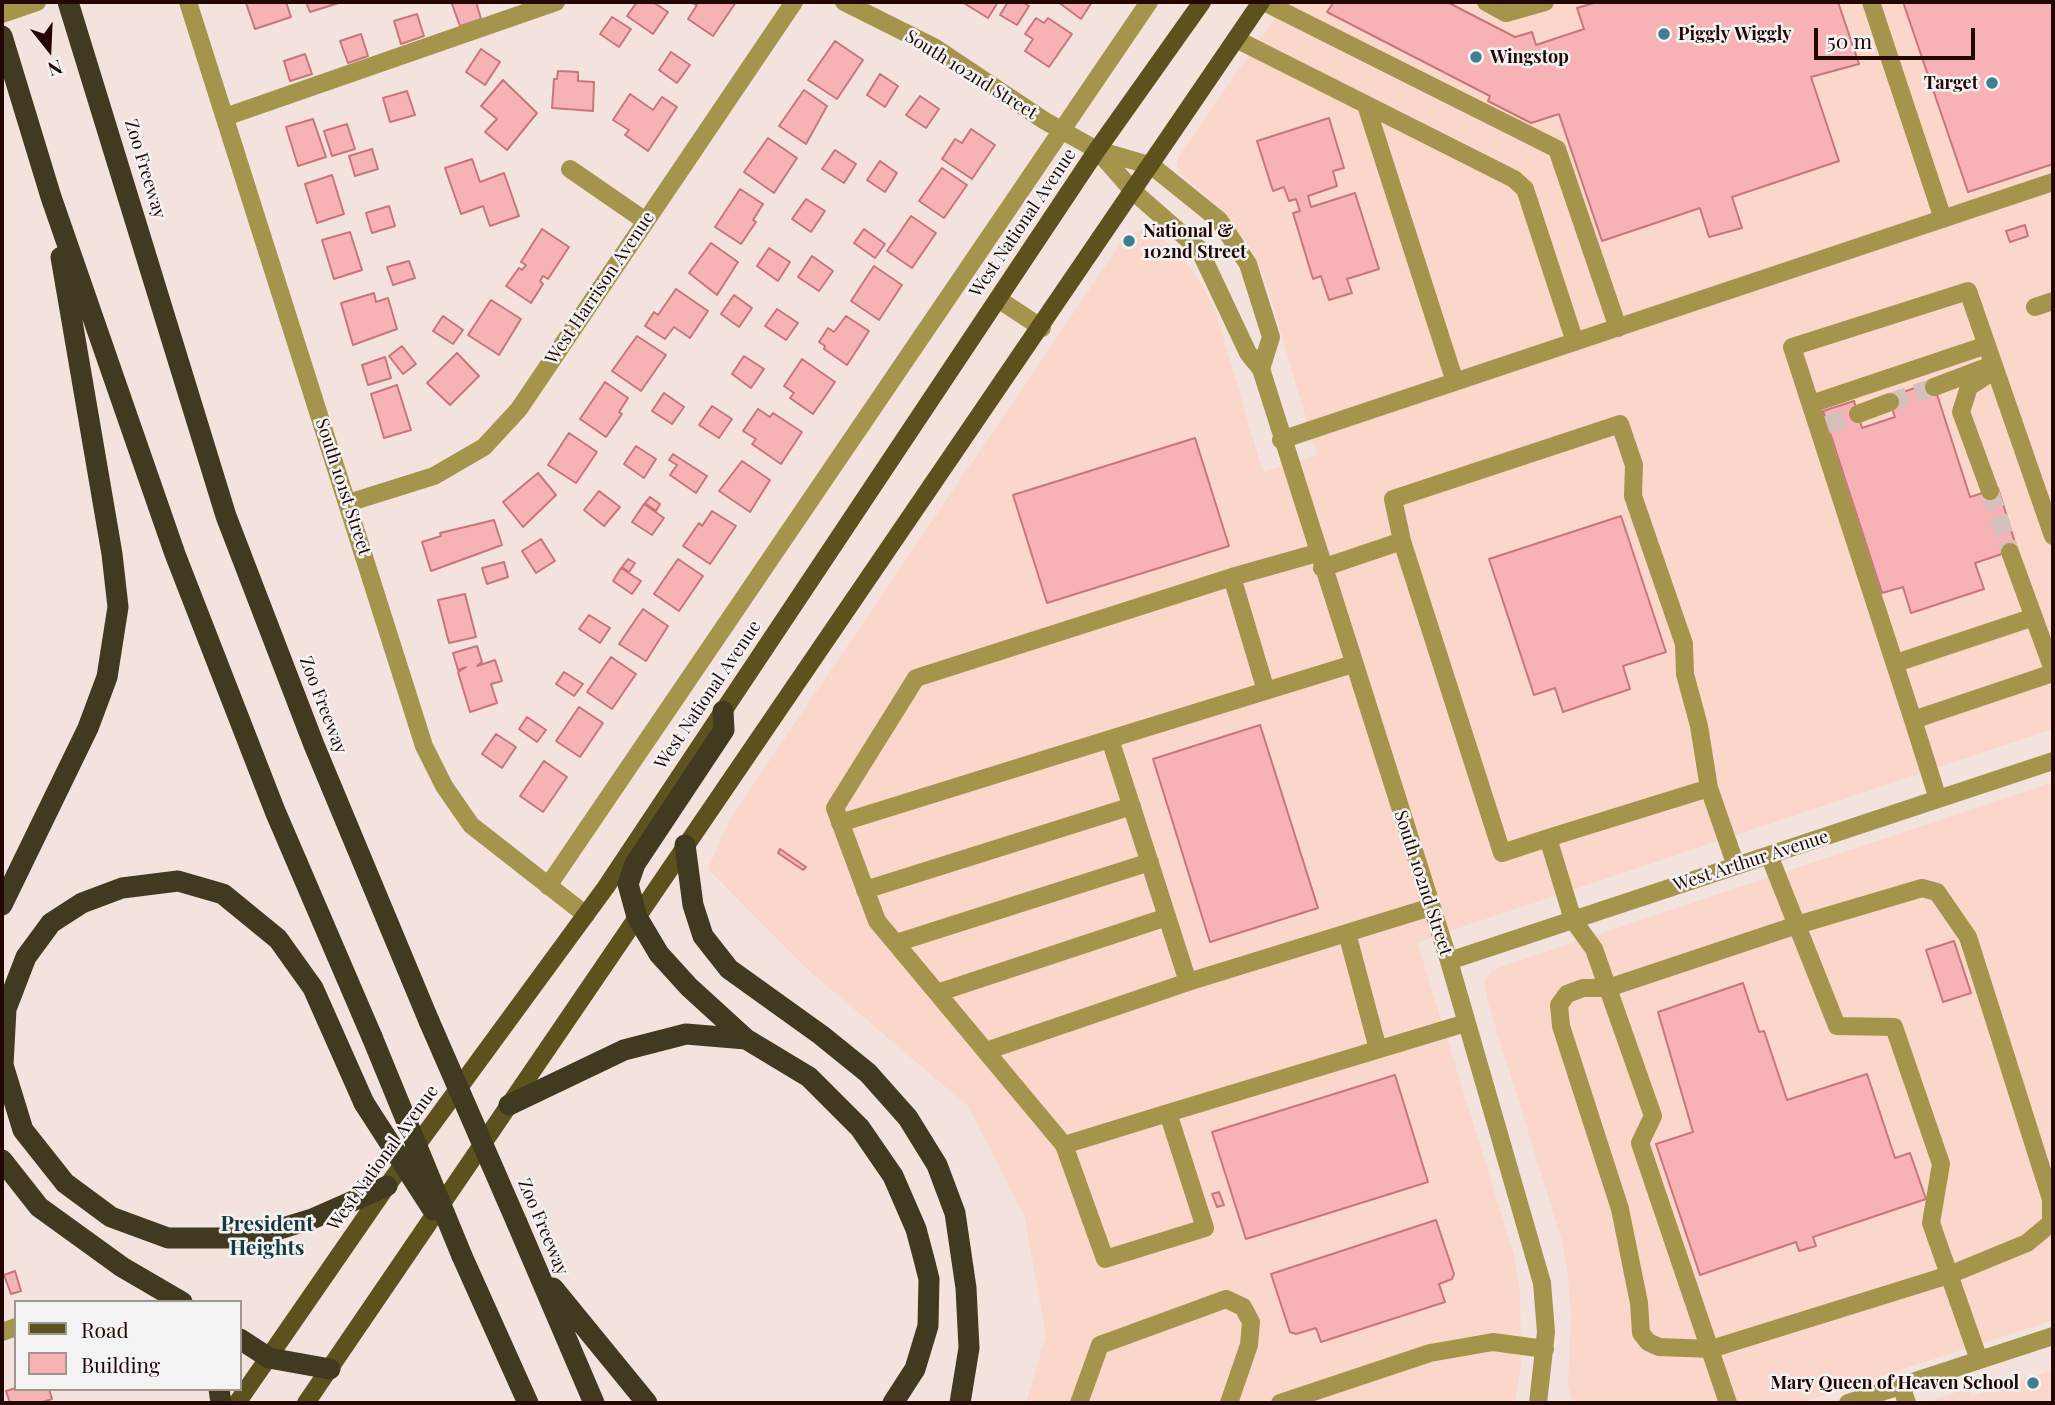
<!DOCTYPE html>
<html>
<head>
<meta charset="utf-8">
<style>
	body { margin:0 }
	#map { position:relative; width:2055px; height:1405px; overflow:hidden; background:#f3e2dd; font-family:"Playfair Display",serif }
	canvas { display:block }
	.frame { position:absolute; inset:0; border:4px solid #220702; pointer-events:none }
	.legend { position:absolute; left:14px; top:1300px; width:228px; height:91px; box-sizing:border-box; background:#f3f3f3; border:2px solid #9f9593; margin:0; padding:9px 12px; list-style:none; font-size:21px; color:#220702 }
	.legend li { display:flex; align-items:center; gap:14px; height:35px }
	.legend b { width:35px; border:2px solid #9f9593 }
	.north { position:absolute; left:14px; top:14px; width:70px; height:70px; -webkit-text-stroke:5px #f3f3f3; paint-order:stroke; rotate:162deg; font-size:19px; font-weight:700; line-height:28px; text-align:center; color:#220702 }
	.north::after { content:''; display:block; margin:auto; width:24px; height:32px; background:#220702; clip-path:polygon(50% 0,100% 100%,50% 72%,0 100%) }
	.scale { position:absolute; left:1814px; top:28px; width:161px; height:32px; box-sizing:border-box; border:4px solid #220702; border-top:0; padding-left:9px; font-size:21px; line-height:24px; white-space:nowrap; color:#220702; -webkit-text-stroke:5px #f3f3f3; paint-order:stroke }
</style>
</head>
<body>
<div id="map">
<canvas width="2055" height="1405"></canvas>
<div class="frame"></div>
<ul class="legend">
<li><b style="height:9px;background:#5d511d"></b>Road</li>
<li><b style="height:19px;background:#f6b2b4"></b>Building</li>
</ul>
<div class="north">N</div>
<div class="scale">50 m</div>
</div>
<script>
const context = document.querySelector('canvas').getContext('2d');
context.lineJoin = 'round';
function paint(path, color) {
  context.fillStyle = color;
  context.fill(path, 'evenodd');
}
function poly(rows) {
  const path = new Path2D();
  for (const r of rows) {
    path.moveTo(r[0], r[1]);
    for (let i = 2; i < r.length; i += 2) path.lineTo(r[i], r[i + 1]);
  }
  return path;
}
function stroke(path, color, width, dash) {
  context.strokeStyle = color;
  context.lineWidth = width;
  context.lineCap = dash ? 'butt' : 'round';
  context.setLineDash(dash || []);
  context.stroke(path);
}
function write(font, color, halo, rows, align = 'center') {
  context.font = font + ' "Playfair Display",serif';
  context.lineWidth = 5;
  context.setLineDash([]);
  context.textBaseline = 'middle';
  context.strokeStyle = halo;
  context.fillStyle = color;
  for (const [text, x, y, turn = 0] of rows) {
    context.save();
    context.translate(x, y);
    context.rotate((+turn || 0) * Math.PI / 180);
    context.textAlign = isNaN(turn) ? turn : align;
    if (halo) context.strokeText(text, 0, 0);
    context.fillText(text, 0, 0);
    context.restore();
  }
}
paint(poly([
	[1286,2,2053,2,2053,729,1417,942,1514,1255,1520,1294,1521,1364,1515,1403,1026,1403,1046,1336,1025,1218,968,1106,807,969,708,869,730,819,1127,234,1146,229,1158,234,1193,271,1205,290,1216,314,1263,472,1317,455,1264,276,1250,248,1221,209,1180,173,1177,165,1179,156],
	[2053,782,2053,1320,1799,1403,1573,1403,1568,1387,1571,1314,1567,1265,1561,1238,1487,999,1484,981,1492,970],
	[2053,1370,2053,1403,1923,1403,1969,1388,1972,1396]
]), '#fbd6cb');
const building = poly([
	[286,2,291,17,255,29,246,3,286,2],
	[306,2,342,2,310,12,306,2],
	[458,2,476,2,481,19,460,26,452,4,458,2],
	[637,2,653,2,668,12,653,34,627,16,637,2],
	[691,2,736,2,713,36,688,19,697,5,691,2],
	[962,2,998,2,988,18,962,2],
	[1008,2,1022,2,1029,6,1017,25,1000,15,1008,2],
	[1058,2,1092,2,1081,19,1058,2],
	[1334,2,1447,2,1515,37,1532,32,1536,45,1584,29,1577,8,1597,2,1838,2,1859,64,1811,77,1839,161,1732,197,1742,228,1709,237,1700,208,1602,241,1559,114,1531,123,1488,101,1490,96,1327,12,1334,2],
	[1903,2,2053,2,2053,164,1968,192,1903,2],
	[417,14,424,36,401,44,394,21,417,14],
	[612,17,631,29,619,47,600,34,612,17],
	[1036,18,1044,23,1048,18,1072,34,1049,67,1025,51,1033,39,1025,34,1036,18],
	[361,34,368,56,348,63,340,41,361,34],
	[835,41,863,60,837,99,808,80,835,41],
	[481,49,500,62,485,85,466,72,481,49],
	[671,52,690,65,677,83,659,70,671,52],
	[305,54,312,74,290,81,284,61,305,54],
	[558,71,578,72,578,81,594,82,593,111,552,108,554,79,557,79,558,71],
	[880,74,898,86,885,107,867,95,880,74],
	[503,80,537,113,507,150,485,132,497,119,481,106,503,80],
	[804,90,827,106,806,144,779,126,804,90],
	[407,91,415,115,390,122,383,98,407,91],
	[630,94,653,110,662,97,677,107,648,151,625,135,629,130,613,120,630,94],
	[920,96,939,109,926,128,906,115,920,96],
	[1329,118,1344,168,1333,171,1337,186,1308,196,1311,207,1355,193,1379,269,1347,279,1352,293,1329,300,1321,276,1313,279,1293,213,1300,211,1296,199,1289,201,1284,187,1273,191,1257,141,1329,118],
	[313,119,326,157,298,166,286,127,313,119],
	[347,124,355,149,332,156,324,131,347,124],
	[971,129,995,145,972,179,942,159,955,139,962,143,971,129],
	[768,138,797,158,774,193,744,172,768,138],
	[372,149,378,169,355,176,349,156,372,149],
	[835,150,856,164,844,183,822,169,835,150],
	[472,159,480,182,504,173,519,216,490,226,483,206,461,214,445,168,472,159],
	[880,161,897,173,885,192,867,180,880,161],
	[942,168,967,185,944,218,919,201,942,168],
	[332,175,344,214,317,223,305,184,332,175],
	[740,189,763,204,753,220,756,222,741,244,715,227,740,189],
	[806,199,825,211,811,232,792,219,806,199],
	[389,206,395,226,372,233,366,213,389,206],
	[911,216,936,233,912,268,887,251,911,216],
	[2025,225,2028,236,2010,242,2006,231,2025,225],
	[542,229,569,247,548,279,543,276,540,281,543,284,531,303,506,286,519,268,522,270,526,265,521,262,542,229],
	[864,229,885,244,875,258,854,243,864,229],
	[350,232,362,270,334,279,322,240,350,232],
	[711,243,738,262,717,295,689,273,711,243],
	[769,248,790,262,778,281,757,266,769,248],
	[812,256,833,271,819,291,798,277,812,256],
	[409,261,415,278,393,285,387,267,409,261],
	[874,266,902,285,879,320,851,301,874,266],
	[676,289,708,311,690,338,674,327,665,339,645,326,654,312,658,315,676,289],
	[374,293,376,302,388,298,397,329,353,345,341,303,374,293],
	[734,295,752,308,739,327,721,314,734,295],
	[491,300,521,319,499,355,468,335,491,300],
	[777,309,798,323,786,340,765,326,777,309],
	[443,316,463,330,453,344,433,331,443,316],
	[846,316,869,331,847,365,824,349,825,346,819,342,828,328,834,332,846,316],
	[637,336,666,355,641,391,612,371,637,336],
	[402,346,416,364,403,374,389,356,402,346],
	[457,353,479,376,450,405,427,383,457,353],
	[744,356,764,369,751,388,732,374,744,356],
	[385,357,391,378,368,385,362,365,385,357],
	[802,359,835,382,813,414,790,398,794,393,784,386,802,359],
	[605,382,628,398,619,412,622,414,606,437,580,419,605,382],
	[1933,382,1970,497,1998,488,2017,549,1975,563,1984,589,1911,613,1903,587,1882,593,1823,411,1854,401,1862,428,1895,417,1888,397,1933,382],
	[397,385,411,430,384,438,371,394,397,385],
	[664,393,684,407,672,424,652,411,664,393],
	[712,406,732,419,719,438,699,425,712,406],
	[758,409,770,417,773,413,802,432,781,464,752,444,756,439,743,431,758,409],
	[569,433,597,452,576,483,548,465,569,433],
	[1195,438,1229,546,1047,603,1013,495,1195,438],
	[636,446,656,459,644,478,624,464,636,446],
	[673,454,707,476,696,493,670,475,677,465,669,460,673,454],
	[742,461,770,480,750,512,719,491,742,461],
	[538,473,556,495,523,527,503,502,538,473],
	[599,491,620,507,604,526,584,510,599,491],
	[650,497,660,504,656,511,645,503,650,497],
	[644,504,664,518,652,535,632,522,644,504],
	[712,511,736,526,710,564,683,546,699,523,702,526,712,511],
	[1621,516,1666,652,1623,666,1630,689,1563,712,1555,688,1534,695,1489,559,1621,516],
	[494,520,502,545,431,571,422,542,441,536,440,533,494,520],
	[541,539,555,561,536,573,522,551,541,539],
	[628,559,635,563,629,572,622,567,628,559],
	[678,559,703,576,679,611,654,594,678,559],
	[504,562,508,577,487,584,482,568,504,562],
	[621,568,641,581,632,594,613,581,621,568],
	[465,594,476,637,449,643,438,600,465,594],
	[643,609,668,626,646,661,619,644,643,609],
	[589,615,610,628,600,643,579,629,589,615],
	[477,646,482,662,477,666,495,660,502,681,491,684,497,703,470,712,458,672,466,667,458,670,453,653,477,646],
	[611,657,636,674,612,709,587,692,611,657],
	[564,672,583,684,574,696,556,684,564,672],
	[579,707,603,723,580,757,556,741,579,707],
	[527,717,546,730,537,742,519,729,527,717],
	[1260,725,1318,908,1210,942,1153,759,1260,725],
	[496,734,516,747,502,768,482,754,496,734],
	[544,761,567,777,543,812,520,796,544,761],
	[780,849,806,867,803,870,778,853,780,849],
	[1954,941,1971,993,1943,1002,1926,950,1954,941],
	[1743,983,1759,1032,1764,1031,1787,1100,1867,1074,1895,1158,1910,1153,1926,1199,1813,1237,1816,1246,1799,1251,1796,1242,1700,1275,1656,1144,1693,1132,1658,1012,1743,983],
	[1395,1075,1428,1182,1246,1239,1212,1132,1395,1075],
	[1219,1192,1224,1205,1217,1207,1212,1194,1219,1192],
	[1436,1220,1454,1274,1452,1279,1439,1284,1445,1302,1321,1342,1316,1328,1296,1334,1290,1332,1271,1274,1436,1220],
	[15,1271,21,1291,11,1294,4,1275,15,1271],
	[16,1388,49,1389,52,1399,40,1403,10,1403,6,1391,16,1388]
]);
paint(building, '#f6b2b4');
stroke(building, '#c7777c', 2);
stroke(poly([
	[1890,402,1934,387],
	[1827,425,1858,414],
	[1990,491,2010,552]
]), '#d4c1bc', 18, [18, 9]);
stroke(poly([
	[188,2,424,746,444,786,471,825,586,915],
	[844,2,934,47,1045,121,1097,150,1152,166,1219,220,1248,264,1271,337,1261,369],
	[1264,2,1557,149,1618,328],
	[1486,2,1506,13,1545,2],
	[1871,2,1943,219],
	[2,14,37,2],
	[1236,39,1514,179,1525,189,1575,342],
	[1366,105,1455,382],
	[225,117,556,2],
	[1097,150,1134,192,1199,249,1248,353,1261,369,1449,961,1542,1283,1546,1332,1538,1403],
	[570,169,644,220],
	[998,299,1042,328],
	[2035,307,2053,301],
	[1934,387,1987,367],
	[1811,404,1987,345],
	[1858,414,1890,402],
	[1281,440,2053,182],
	[1990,491,1961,412,1969,387,1995,370],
	[348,503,434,476,484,447,519,409,794,2],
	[1402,541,1502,853,1548,838],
	[2010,552,2053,670],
	[1317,553,1232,577,916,678,835,808,877,921,1064,1145,1105,1259,1205,1228,1168,1113,1466,1023],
	[1322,568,1402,541,1393,499,1620,424,1634,465,1633,496,1684,644,1685,674,1699,726,1709,788],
	[1232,577,1266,691],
	[1896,663,2034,617],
	[1353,664,1110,739,1188,982,1431,907],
	[1913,720,1792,347,1968,291,2053,536],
	[1938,799,1913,720,2053,673],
	[840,823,1110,739],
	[1769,855,1837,1026,1894,1027,1941,1164,1931,1223,1979,1360],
	[548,886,1149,2],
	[1922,888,1937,892,1968,937,2051,1199,2051,1223,2027,1243,1949,1275,1711,1349,1659,1347,1648,1342,1641,1333,1639,1303,1620,1209,1561,1026,1559,1005,1567,994,1583,988,1608,988,1797,925,1922,888],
	[865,890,1132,806],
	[1347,933,1378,1049],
	[896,943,1150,862],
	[1449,961,2053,761],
	[937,993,1167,917],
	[986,1051,1188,982],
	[1064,1145,1168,1113],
	[2,1332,16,1327],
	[1901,1386,1907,1403],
	[1079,1403,1100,1345,1226,1299,1243,1307,1251,1322,1249,1345,1229,1403],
	[1280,1403,1430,1353,1493,1342,1545,1349],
	[1728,1403,1640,1143,1653,1116,1594,949,1573,920,1548,838,1709,788,1736,866],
	[1848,1403,2053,1336]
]), '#a5944b', 18);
stroke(poly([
	[237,1403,387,1186,606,887,1097,150,1202,2],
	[306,1403,1261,2]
]), '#5d511d', 18);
stroke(poly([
	[68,2,226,516,314,745,429,1021],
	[2,36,51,197,175,554,275,811,372,1037],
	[723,711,724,730,635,864,628,884,637,917,659,954,689,987,746,1039],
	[685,845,693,905,703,936,729,969,821,1035,868,1073,908,1118,937,1165,955,1213,966,1288,969,1348,960,1403],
	[2,905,88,728,107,677,118,607,112,554,61,257],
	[364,1103,313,988,278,939,223,894,178,881,122,888,82,903,51,923,26,957,6,1009,3,1065,23,1130,65,1183,111,1217,168,1238,250,1238,312,1219,387,1186],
	[509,1105,624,1050,686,1034,746,1039,809,1077,860,1128,893,1176,916,1229,925,1263,929,1279,928,1326,915,1369,893,1403],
	[2,1160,39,1207,122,1267,182,1302],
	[517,1223,594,1403],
	[462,1256,528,1403],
	[553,1288,647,1403],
	[240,1339,269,1358,330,1369],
	[219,1389,221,1403]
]), '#413a20', 21);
stroke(poly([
	[429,1021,517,1223],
	[372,1037,462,1256],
	[364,1103,433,1210]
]), '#413a20', 21);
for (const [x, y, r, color] of [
	[1664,34,7,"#3e8091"],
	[1476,57,7,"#3e8091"],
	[1992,83,7,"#3e8091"],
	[1129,241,7,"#3e8091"],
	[2033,1383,7,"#3e8091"]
]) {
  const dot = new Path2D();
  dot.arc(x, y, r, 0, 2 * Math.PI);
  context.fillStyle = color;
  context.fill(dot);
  stroke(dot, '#f3f3f3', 2.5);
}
write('bold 18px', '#220702', '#f3f3f3', [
	["Piggly Wiggly",1678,34],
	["Wingstop",1490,57],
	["Target",1978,83,"right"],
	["National &",1143,231],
	["102nd Street",1143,252],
	["Mary Queen of Heaven School",2019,1383,"right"]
], 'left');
write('18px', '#220702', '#f3f3f3', [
	["South 102nd Street",971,75,32],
	["Zoo Freeway",145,169,73],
	["West National Avenue",1023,223,-56],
	["West Harrison Avenue",600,288,-56],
	["South 101st Street",343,487,72],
	["West National Avenue",708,695,-56],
	["Zoo Freeway",323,705,69],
	["West Arthur Avenue",1751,861,-18],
	["South 102nd Street",1423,883,72],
	["West National Avenue",383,1158,-54],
	["Zoo Freeway",543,1227,67]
]);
write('bold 21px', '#183840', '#f3f3f3', [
	["President",267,1224],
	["Heights",267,1248]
]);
</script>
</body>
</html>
